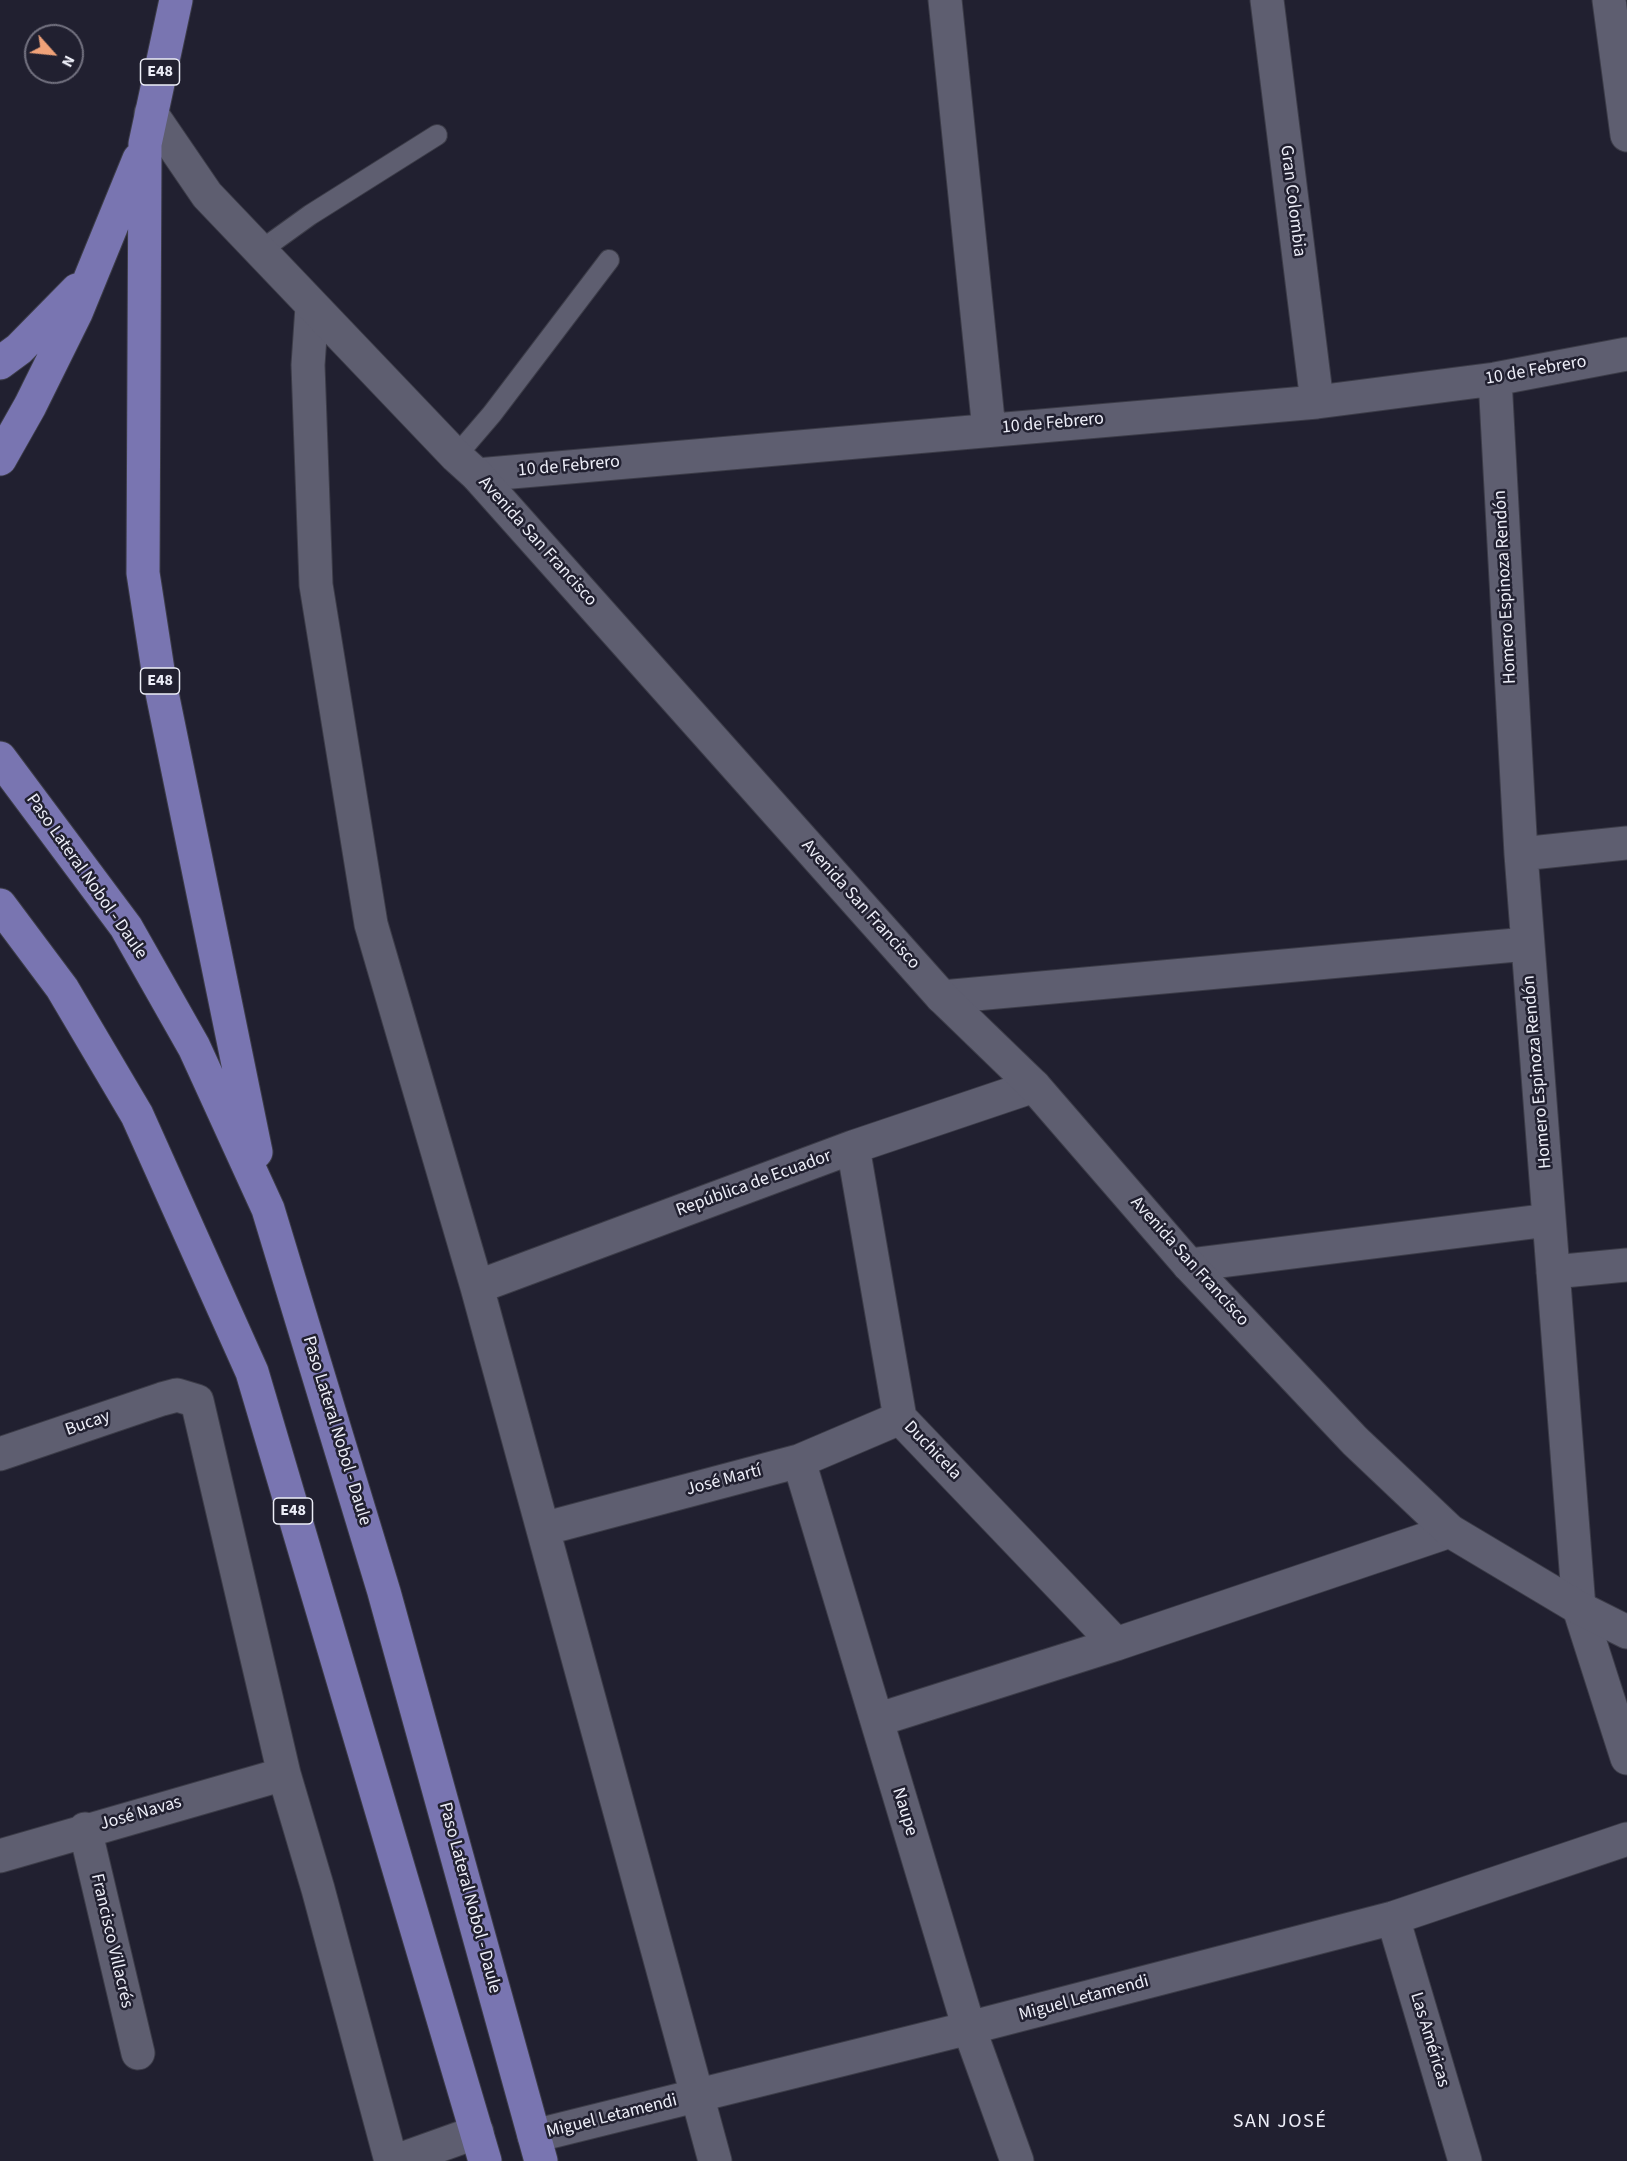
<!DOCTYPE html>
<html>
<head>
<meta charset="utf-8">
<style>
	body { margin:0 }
	#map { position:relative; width:1627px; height:2161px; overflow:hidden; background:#212030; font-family:"Source Sans 3",sans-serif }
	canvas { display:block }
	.north { position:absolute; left:24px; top:24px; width:60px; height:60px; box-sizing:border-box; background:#212030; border:2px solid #737280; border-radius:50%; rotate:117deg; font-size:16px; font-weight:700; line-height:24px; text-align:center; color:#edeef8 }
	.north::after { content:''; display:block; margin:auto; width:21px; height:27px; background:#f0a279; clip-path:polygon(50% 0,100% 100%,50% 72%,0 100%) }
</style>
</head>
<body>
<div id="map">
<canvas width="1627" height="2161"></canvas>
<div class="north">N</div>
</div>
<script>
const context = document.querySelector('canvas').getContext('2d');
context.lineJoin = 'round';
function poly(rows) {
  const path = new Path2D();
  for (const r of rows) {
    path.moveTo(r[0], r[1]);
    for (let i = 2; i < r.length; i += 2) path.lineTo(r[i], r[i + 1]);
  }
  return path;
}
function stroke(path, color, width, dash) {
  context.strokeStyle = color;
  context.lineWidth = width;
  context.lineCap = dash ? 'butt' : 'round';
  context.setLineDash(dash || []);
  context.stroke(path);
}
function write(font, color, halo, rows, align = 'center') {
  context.font = font + ' "Source Sans 3",sans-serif';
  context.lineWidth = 5;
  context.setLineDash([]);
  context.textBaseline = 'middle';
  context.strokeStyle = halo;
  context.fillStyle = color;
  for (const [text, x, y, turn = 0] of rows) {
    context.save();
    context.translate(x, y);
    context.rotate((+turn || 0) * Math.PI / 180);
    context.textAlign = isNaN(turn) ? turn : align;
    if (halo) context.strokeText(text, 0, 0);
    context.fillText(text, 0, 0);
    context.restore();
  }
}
const lane = poly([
	[260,251,310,215,437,135],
	[456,456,492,414,609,260]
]);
const street = poly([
	[945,0,989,430],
	[1267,0,1317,402],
	[1609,0,1627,135],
	[312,307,308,365,316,585,371,924,477,1287,715,2161],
	[1495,379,1521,854,1579,1608,1627,1758],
	[477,475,1317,402,1495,379,1627,354],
	[1521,854,1627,843],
	[942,997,1527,944],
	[853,1147,900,1418,1116,1644,1450,1531],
	[1189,1265,1549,1220],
	[1553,1272,1627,1265],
	[477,1287,853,1147,1034,1086],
	[0,1454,162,1399,177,1395,197,1401,284,1774,318,1889,391,2161],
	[799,1461,969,2028,1017,2161],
	[543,1529,799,1461,900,1418],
	[877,1720,1116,1644],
	[85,1829,138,2053],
	[0,1856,284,1774],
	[1393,1918,1465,2161],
	[534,2136,969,2028,1393,1918,1627,1839],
	[396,2161,477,2132]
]);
const secondary = poly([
	[151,113,207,195,456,456,477,475,942,997,1034,1086,1189,1265,1355,1441,1450,1531,1579,1608,1627,1632]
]);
const primary = poly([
	[176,0,145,144,143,573,160,683,256,1152],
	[0,363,19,349,77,290],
	[0,459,30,406,76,313,139,159],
	[0,758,126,927,194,1047,268,1209,384,1592,541,2161],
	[0,905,62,988,137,1115,252,1372,485,2161]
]);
stroke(lane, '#3c3c48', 22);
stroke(street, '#3c3c48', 35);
stroke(secondary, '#3c3c48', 35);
stroke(primary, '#3c3c48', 35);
stroke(lane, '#5e5e70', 20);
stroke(street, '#5e5e70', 33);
stroke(secondary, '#5e5e70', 33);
stroke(primary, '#7975b1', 33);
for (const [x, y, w] of [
	[160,72,39],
	[160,681,39],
	[293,1511,39]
]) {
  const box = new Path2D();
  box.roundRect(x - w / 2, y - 13, w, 26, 4.5);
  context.fillStyle = '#212030';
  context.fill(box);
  stroke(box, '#edeef8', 1.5);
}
write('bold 16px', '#edeef8', null, [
	["E48",160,72],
	["E48",160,681],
	["E48",293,1511]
]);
write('18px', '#edeef8', '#212030', [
	["Gran Colombia",1292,201,83],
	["10 de Febrero",1536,371,-10],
	["10 de Febrero",1053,424,-5],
	["10 de Febrero",569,467,-5],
	["Avenida San Francisco",537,542,48],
	["Homero Espinoza Rendón",1506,587,-93],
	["Paso Lateral Nobol - Daule",86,877,55],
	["Avenida San Francisco",860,905,48],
	["Homero Espinoza Rendón",1538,1072,-95],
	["República de Ecuador",754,1184,-20],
	["Avenida San Francisco",1189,1262,48],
	["Bucay",88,1424,-19],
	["Paso Lateral Nobol - Daule",336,1431,73],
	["Duchicela",932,1451,46],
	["José Martí",724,1481,-15],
	["Naupe",904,1812,73],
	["José Navas",141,1814,-16],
	["Paso Lateral Nobol - Daule",469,1898,75],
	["Francisco Villacrés",111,1941,77],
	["Miguel Letamendi",1084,1999,-15],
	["Las Américas",1429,2040,73],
	["Miguel Letamendi",612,2117,-14]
]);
context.letterSpacing = '1.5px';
write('20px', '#edeef8', '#212030', [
	["SAN JOSÉ",1280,2123]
]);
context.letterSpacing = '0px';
</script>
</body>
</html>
